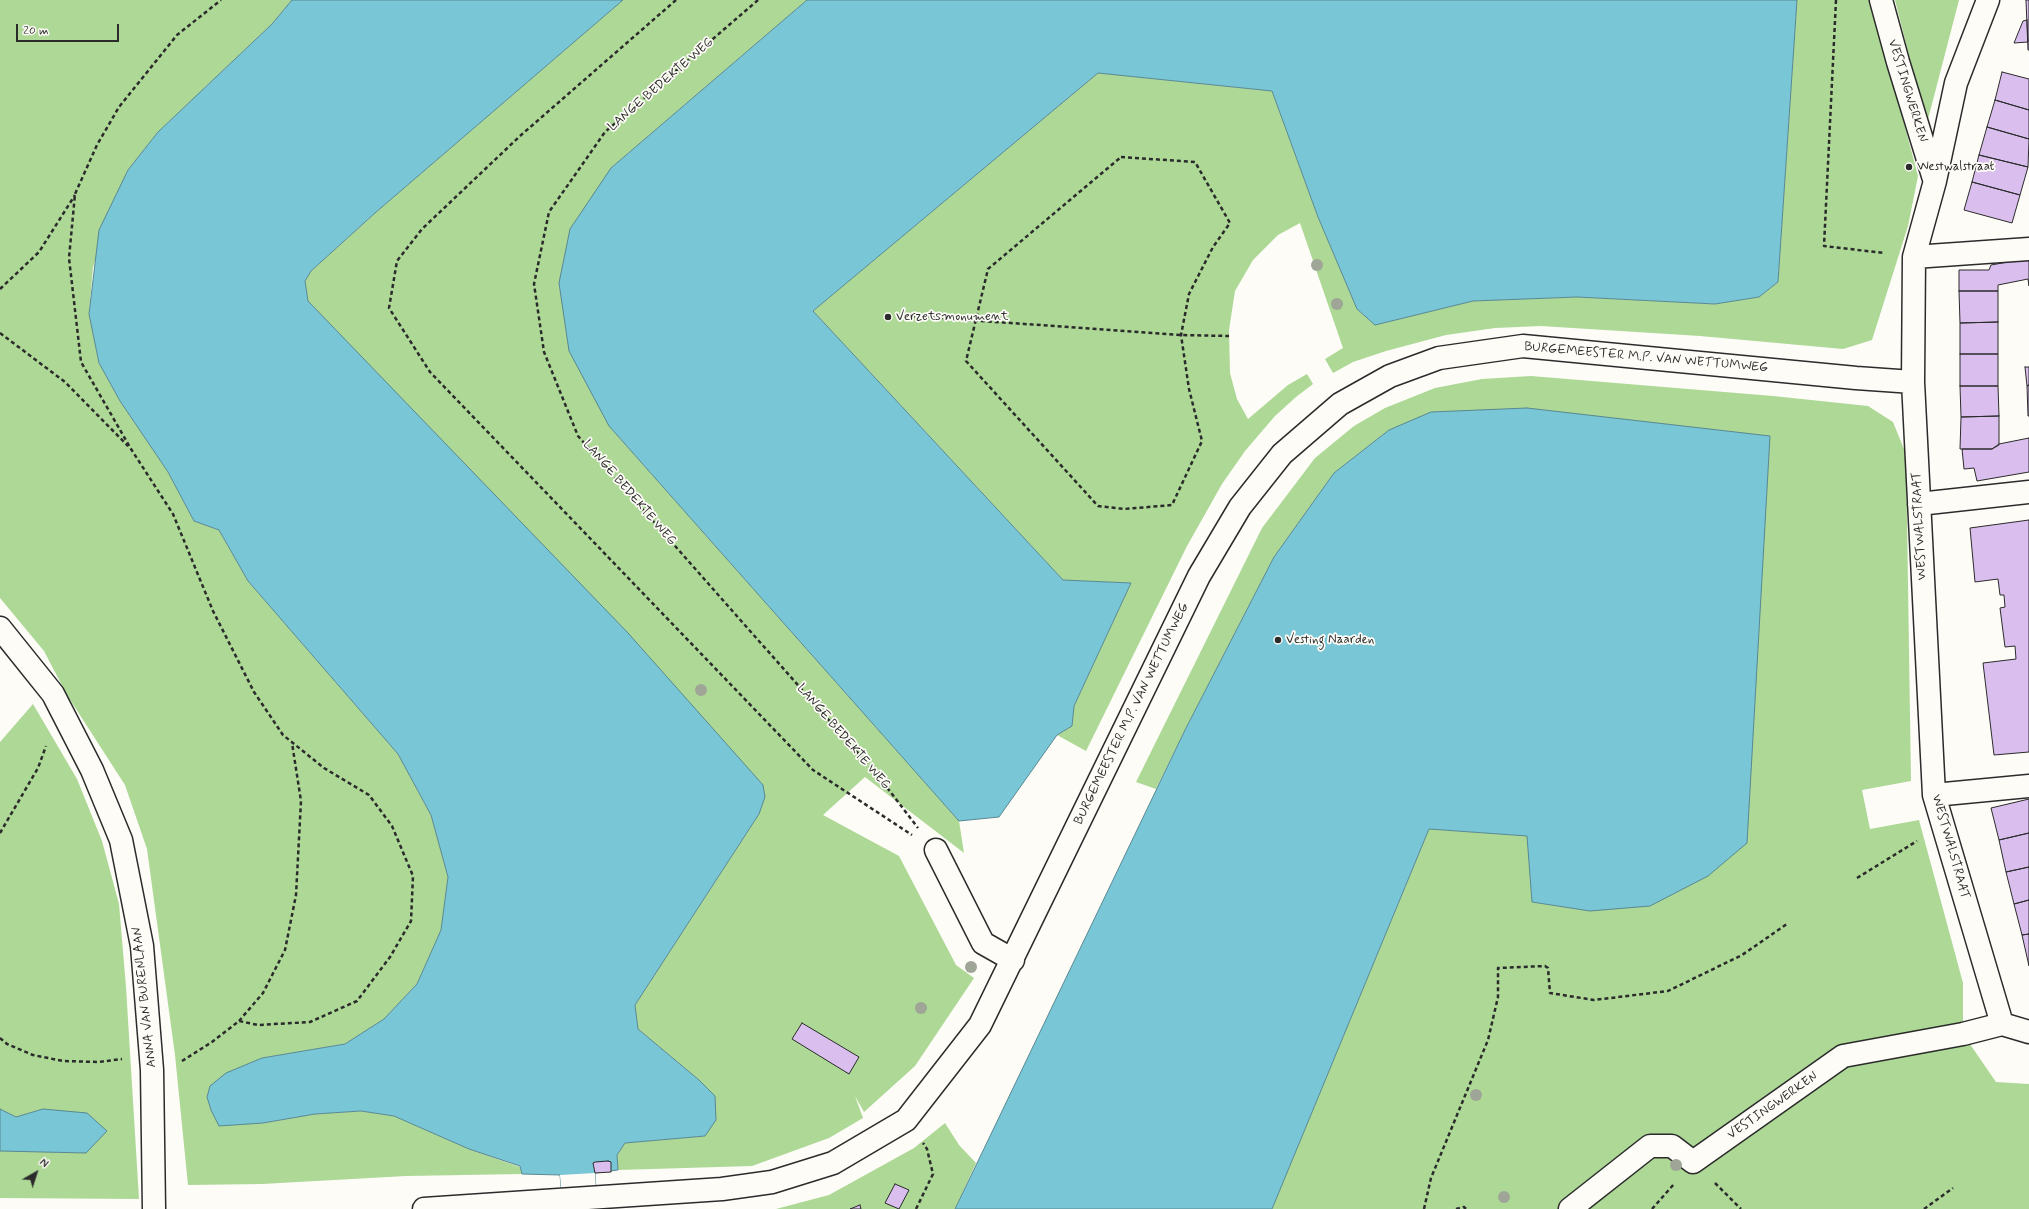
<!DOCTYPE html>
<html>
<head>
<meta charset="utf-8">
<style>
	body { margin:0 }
	#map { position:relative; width:2029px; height:1209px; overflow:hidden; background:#fdfcf7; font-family:Mynerve,sans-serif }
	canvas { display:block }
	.north { position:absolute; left:16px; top:1153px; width:40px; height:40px; -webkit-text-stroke:3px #fdfcf7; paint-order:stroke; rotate:39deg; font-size:11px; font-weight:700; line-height:16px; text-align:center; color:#2b2b2b }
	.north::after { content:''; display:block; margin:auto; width:14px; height:18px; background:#2b2b2b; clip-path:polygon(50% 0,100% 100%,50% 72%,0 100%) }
	.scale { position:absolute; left:16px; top:24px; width:103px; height:18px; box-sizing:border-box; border:2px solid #2b2b2b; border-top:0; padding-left:5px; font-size:12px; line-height:14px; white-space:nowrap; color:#2b2b2b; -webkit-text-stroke:3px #fdfcf7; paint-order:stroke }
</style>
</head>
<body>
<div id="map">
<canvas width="2029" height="1209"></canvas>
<div class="north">N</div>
<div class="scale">20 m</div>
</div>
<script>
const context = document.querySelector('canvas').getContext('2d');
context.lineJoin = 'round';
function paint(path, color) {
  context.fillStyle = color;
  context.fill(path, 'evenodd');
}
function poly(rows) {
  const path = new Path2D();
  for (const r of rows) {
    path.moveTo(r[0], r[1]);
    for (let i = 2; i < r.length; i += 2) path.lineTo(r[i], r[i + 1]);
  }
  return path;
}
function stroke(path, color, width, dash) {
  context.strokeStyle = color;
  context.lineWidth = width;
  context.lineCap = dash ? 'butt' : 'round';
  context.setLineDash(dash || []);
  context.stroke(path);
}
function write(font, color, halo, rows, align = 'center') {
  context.font = font + ' Mynerve,sans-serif';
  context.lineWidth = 3.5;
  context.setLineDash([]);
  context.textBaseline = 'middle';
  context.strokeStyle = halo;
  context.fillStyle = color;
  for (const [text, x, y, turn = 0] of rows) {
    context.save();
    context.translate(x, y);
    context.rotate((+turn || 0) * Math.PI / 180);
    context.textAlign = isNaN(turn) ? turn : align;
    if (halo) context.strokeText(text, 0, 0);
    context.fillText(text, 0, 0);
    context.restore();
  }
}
paint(poly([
	[0,0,292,0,272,24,158,132,128,170,93,267,89,314,99,363,120,401,168,472,194,521,219,530,248,581,398,754,431,815,448,877,441,930,417,984,384,1019,345,1044,262,1058,242,1124,263,1123,315,1114,361,1111,394,1116,469,1149,520,1167,522,1174,406,1176,262,1184,188,1185,175,1055,147,849,125,785,67,695,44,651,0,598],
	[623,0,807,0,611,168,609,426,959,821,964,853,865,777,823,815,899,856,956,965,974,978,915,1066,864,1112,855,1096,863,1118,829,1138,752,1166,618,1170,617,1155,625,1143,705,1136,715,1096,699,1080,638,1029,635,1005,759,814,308,301,305,281,311,271,375,213],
	[1797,0,1871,0,1918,176,1908,226,1872,340,1843,349,1700,336,1541,326,1495,328,1446,335,1386,351,1353,362,1333,373,1325,359,1343,348,1300,223,1278,235,1253,260,1235,291,1229,330,1230,373,1237,399,1248,419,1288,385,1307,374,1313,384,1296,397,1275,416,1245,451,1222,484,1187,546,1086,751,1057,735,1072,726,1074,706,1131,583,1063,580,813,311,1098,73,1272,91,1318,217,1357,309,1375,325,1473,301,1577,297,1715,304,1759,297,1778,282],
	[1895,0,1959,0,1926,127,1909,56],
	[1531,376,1773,396,1868,406,1893,422,1906,454,1911,781,1862,790,1870,829,1919,820,1963,983,1963,1034,1996,1082,2029,1084,2029,1209,1272,1209,1429,829,1528,836,1532,902,1590,911,1389,430,1334,473,1274,557,1185,730,1156,789,1136,782,1262,528,1315,458,1354,426,1385,408,1435,388,1482,379],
	[33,704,77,779,102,841,119,904,126,987,139,1199,0,1198,0,1151,43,1109,16,1117,0,1109,0,742],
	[945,1123,959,1145,976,1163,955,1209,776,1209,829,1195,914,1148]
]), '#add896');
const water = poly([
	[292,0,623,0,375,213,311,271,305,281,308,301,628,633,763,785,765,797,759,814,635,1005,638,1029,699,1080,715,1096,716,1120,705,1136,625,1143,617,1155,618,1170,595,1173,597,1209,563,1209,560,1175,522,1174,520,1166,469,1149,394,1116,361,1111,315,1114,263,1123,219,1126,211,1110,207,1097,210,1086,226,1073,262,1058,345,1044,384,1019,417,984,441,930,448,877,431,815,398,754,248,581,219,530,194,521,168,472,120,401,99,363,89,314,99,230,128,170,158,132,272,24,292,0],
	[807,0,1797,0,1778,282,1759,297,1715,304,1577,297,1473,301,1375,325,1357,309,1318,217,1272,91,1098,73,813,311,1063,580,1131,583,1074,706,1072,726,1057,735,999,817,959,821,609,426,569,351,559,283,570,229,611,168,807,0],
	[1527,408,1770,436,1747,843,1708,876,1650,906,1590,911,1532,902,1527,836,1429,829,1272,1209,955,1209,1185,730,1274,557,1334,473,1389,430,1431,412,1527,408],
	[0,1109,16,1117,43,1109,87,1113,107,1131,86,1153,0,1151,0,1109]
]);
paint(water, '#78c6d6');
stroke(water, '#598892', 1);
paint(poly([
	[595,1173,597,1209,563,1209,560,1175]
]), '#fdfcf7');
const building = poly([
	[2026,0,2029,0,2029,50,2028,50,2026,0],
	[2027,20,2028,42,2014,43,2023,21,2027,20],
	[2002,72,2029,79,2029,110,1995,100,2002,72],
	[1995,100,2029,110,2029,139,1987,127,1995,100],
	[1987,127,2029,139,2028,167,1979,155,1987,127],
	[1979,155,2028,167,2020,195,1972,182,1979,155],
	[1972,182,2020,195,2012,223,1964,210,1972,182],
	[2025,259,2029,259,2029,286,2028,279,1998,285,1998,291,1959,291,1959,270,1989,270,1991,265,2025,259],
	[1959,291,1998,291,1998,322,1960,323,1959,291],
	[1998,322,1998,354,1960,354,1960,323,1998,322],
	[1960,354,1998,354,1998,386,1960,386,1960,354],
	[2025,367,2029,367,2029,385,2027,386,2025,367],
	[2029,385,2029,416,2028,416,2027,386,2029,385],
	[1960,386,1998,386,1999,416,1961,417,1960,386],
	[1999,416,1999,445,1992,449,1960,449,1961,417,1999,416],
	[2029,438,2029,472,1977,481,1974,468,1964,469,1962,449,1992,449,1999,444,2029,438],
	[2029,520,2029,752,1994,755,1983,663,2016,659,2015,646,2005,647,2000,608,2005,607,2004,595,2000,595,1998,579,1975,582,1970,528,2029,520],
	[2029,799,2029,833,1999,840,1991,808,2029,799],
	[2029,833,2029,867,2006,872,1999,840,2029,833],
	[2029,867,2029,900,2014,904,2006,872,2029,867],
	[2029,900,2029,934,2022,935,2014,904,2029,900],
	[2029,934,2029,966,2022,935,2029,934],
	[802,1023,859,1057,849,1074,792,1039,802,1023],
	[608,1161,611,1162,611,1172,595,1173,593,1163,595,1162,608,1161],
	[895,1184,909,1190,899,1209,885,1203,895,1184],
	[860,1205,861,1209,850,1209,860,1205]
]);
paint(building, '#dabfee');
stroke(building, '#2b2b2b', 1);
const minor = poly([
	[1881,0,1898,62,1934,179],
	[1988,0,1956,83,1935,181,1914,257,1913,382,1934,795,2002,1024,2029,1032],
	[1914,257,2029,249],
	[1919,504,2029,492],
	[0,628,53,694,92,770,121,840,142,946,152,1070,154,1209],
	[1934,795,2029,786],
	[936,850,983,943,1013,960],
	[424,1209,722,1189,772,1182,833,1163,906,1120,980,1025,1199,576,1240,507,1282,454,1340,404,1390,376,1439,358,1523,346,1856,378,1913,382],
	[1570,1209,1650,1146,1672,1146,1693,1162,1843,1056,1963,1034,2002,1024]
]);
stroke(minor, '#2b2b2b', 25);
stroke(poly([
	[676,0,520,136,422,229,397,261,389,308,430,372,813,770,912,835],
	[758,0,605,132,549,212,534,284,544,352,578,436,879,777,918,828],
	[1836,0,1824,246,1884,253],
	[1121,157,1195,162,1230,223,1213,247,1189,294,1181,335,1189,389,1202,441,1172,505,1124,509,1098,506,966,361,988,269,1121,157],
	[0,289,39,252,75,195],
	[897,315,1181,335,1229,336],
	[0,333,65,382,128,446],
	[0,833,38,768,46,746],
	[1857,878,1917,841],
	[239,1021,263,993,285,950,296,895,301,801,292,743],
	[0,1038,7,1044,33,1055,63,1061,99,1062,122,1059],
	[182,1061,212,1042,239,1021,258,1025,310,1022,357,1001,390,957,411,921,413,876,392,826,369,795,324,768,283,735,254,692,213,611,173,514,131,449,81,362,69,258,75,194,97,145,119,107,177,35,221,0],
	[1715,1183,1741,1209],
	[916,1209,933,1174,927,1149,923,1143],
	[1424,1209,1431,1178,1488,1040,1498,997,1498,968,1545,966,1548,968,1550,993,1594,1000,1668,991,1742,955,1787,924],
	[1456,1209,1464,1207,1466,1209],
	[1652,1209,1674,1184],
	[1924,1209,1953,1188]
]), '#2b2b2b', 2.5, [4, 3]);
stroke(minor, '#fdfcf7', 22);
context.fillStyle = '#9fa698';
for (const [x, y] of [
	[1317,265],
	[1337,304],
	[701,690],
	[971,967],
	[921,1008],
	[1476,1095],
	[1676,1165],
	[1504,1197]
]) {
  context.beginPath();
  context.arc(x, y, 6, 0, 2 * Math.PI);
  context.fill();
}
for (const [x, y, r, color] of [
	[1909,167,4,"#2b2b2b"],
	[888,317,4,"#2b2b2b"],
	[1278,640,4,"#2b2b2b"]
]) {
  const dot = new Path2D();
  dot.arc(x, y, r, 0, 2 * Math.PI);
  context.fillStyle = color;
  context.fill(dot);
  stroke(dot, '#fdfcf7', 1.5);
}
write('13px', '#2b2b2b', '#fdfcf7', [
	["LANGE BEDEKTE WEG",661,85,-41],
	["VESTINGWERKEN",1907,91,73],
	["BURGEMEESTER M.P. VAN WETTUMWEG",1646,358,5],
	["LANGE BEDEKTE WEG",629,493,49],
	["WESTWALSTRAAT",1920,526,-93],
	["BURGEMEESTER M.P. VAN WETTUMWEG",1132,714,-64],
	["LANGE BEDEKTE WEG",843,737,49],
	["WESTWALSTRAAT",1950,847,74],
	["ANNA VAN BURENLAAN",145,997,-96],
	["VESTINGWERKEN",1773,1106,-35]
]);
write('13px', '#2b2b2b', '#fdfcf7', [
	["Westwalstraat",1917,167],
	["Verzetsmonument",896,317],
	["Vesting Naarden",1286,640]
], 'left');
</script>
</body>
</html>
